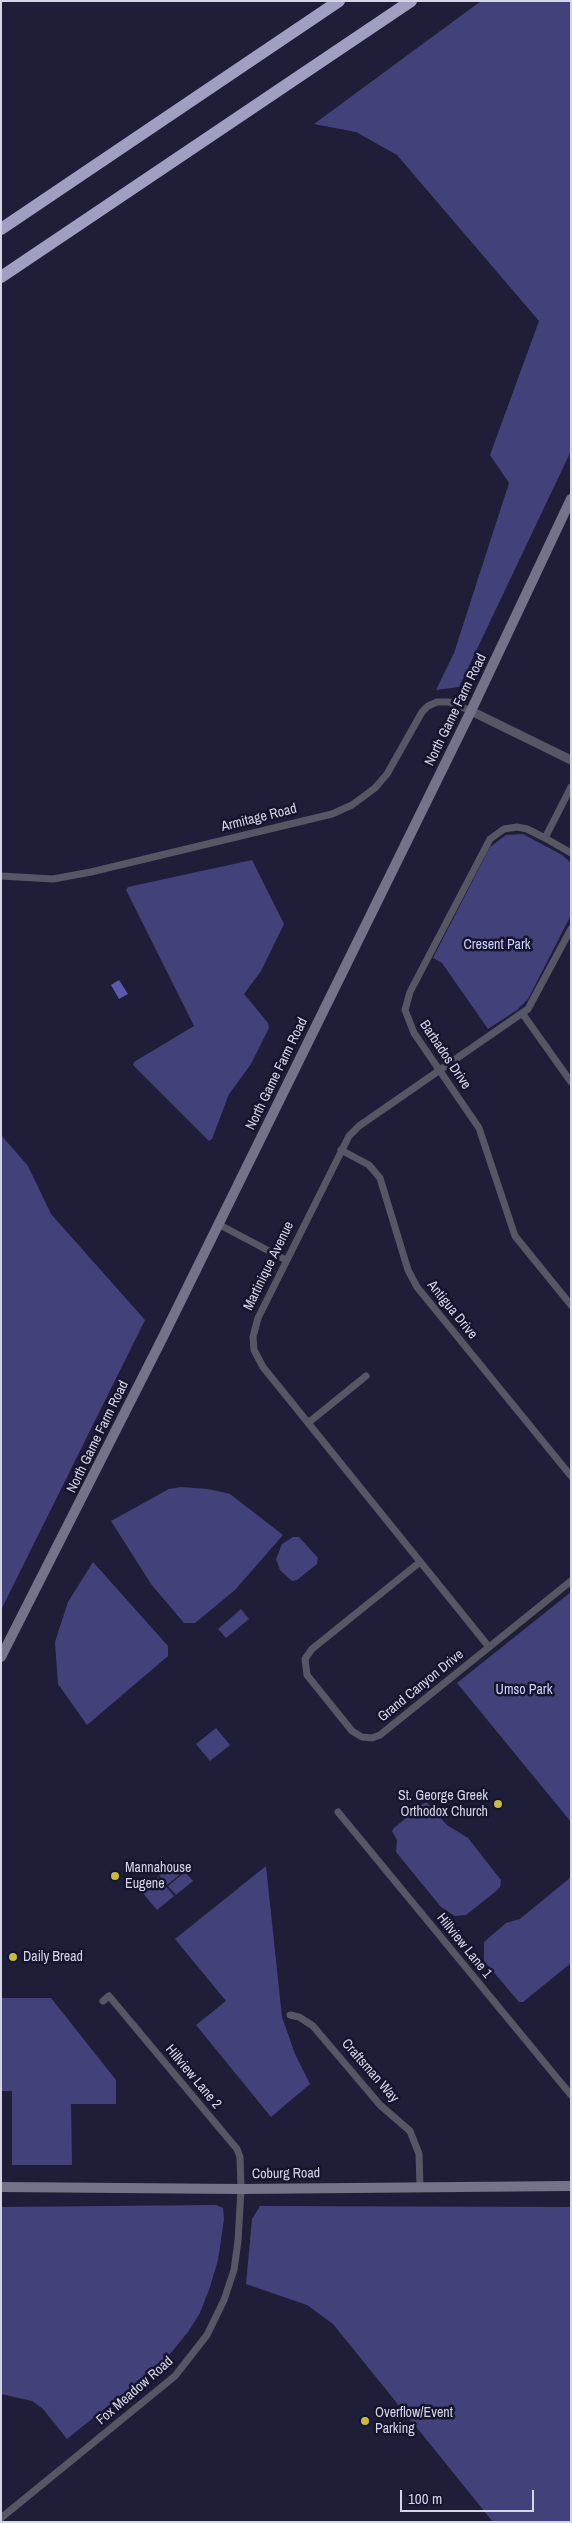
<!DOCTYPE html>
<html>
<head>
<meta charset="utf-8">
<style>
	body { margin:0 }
	#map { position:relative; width:572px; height:2523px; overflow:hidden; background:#1f1e38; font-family:"Archivo Narrow",sans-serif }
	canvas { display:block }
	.frame { position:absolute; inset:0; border:2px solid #d4d5e7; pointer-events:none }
	.scale { position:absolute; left:400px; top:2490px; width:134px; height:22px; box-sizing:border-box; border:2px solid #d4d5e7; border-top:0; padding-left:6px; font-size:15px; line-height:18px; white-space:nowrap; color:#d4d5e7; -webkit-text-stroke:4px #16152e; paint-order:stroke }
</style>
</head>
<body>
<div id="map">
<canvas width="572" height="2523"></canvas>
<div class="frame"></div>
<div class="scale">100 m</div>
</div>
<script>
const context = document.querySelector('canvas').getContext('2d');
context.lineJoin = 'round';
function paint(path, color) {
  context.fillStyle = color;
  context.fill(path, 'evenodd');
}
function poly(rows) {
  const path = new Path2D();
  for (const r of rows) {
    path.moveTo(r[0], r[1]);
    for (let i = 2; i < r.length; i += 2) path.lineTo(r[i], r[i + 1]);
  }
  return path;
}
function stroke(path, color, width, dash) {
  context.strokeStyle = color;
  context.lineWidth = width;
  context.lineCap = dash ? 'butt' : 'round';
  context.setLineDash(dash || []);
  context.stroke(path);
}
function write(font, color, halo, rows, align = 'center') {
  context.font = font + ' "Archivo Narrow",sans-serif';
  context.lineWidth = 5;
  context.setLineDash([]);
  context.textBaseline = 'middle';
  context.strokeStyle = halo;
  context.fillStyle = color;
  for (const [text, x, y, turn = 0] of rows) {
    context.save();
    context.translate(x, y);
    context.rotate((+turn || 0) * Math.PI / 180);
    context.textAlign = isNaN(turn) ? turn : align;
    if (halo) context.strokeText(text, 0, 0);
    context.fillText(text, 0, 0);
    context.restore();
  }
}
paint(poly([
	[481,1,571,1,571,451,459,687,436,690,454,653,509,483,490,455,539,321,397,155,356,132,314,124],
	[523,834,562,855,571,863,571,915,528,999,517,1010,488,1029,442,963,433,958,490,847,506,835],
	[252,860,284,924,261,971,244,994,268,1023,269,1028,251,1064,229,1094,212,1139,209,1141,133,1065,134,1062,194,1026,126,890,128,887],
	[1,1135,28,1166,51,1214,145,1320,1,1610],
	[181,1487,208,1489,230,1494,283,1535,235,1590,195,1623,184,1623,151,1584,111,1521,169,1489],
	[293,1537,299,1537,318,1558,317,1564,297,1580,292,1581,280,1570,276,1559,282,1544],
	[93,1562,168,1646,168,1656,87,1725,58,1684,55,1642,68,1602],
	[571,1592,571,1822,457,1683],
	[241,1609,249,1619,226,1638,218,1629],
	[216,1728,230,1745,210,1761,196,1744],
	[424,1803,427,1803,447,1825,468,1838,501,1880,500,1887,495,1892,466,1915,455,1916,441,1907,396,1852,397,1840,392,1831,394,1828],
	[176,1861,184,1871,167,1885,159,1875],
	[266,1866,282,2017,295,2054,310,2084,271,2117,196,2025,226,2001,175,1939],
	[185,1872,193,1881,176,1895,168,1886],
	[158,1877,174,1896,157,1910,141,1891],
	[571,1877,571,1963,523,2002,519,2002,484,1961,484,1942,506,1923,520,1919],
	[1,1998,51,1998,116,2080,116,2104,71,2104,72,2165,12,2165,12,2091,1,2091],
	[216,2205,223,2208,224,2219,218,2260,210,2287,200,2313,188,2332,165,2360,67,2439,43,2409,32,2401,1,2394,1,2207],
	[260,2206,571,2207,571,2522,493,2522,333,2324,307,2305,246,2284,252,2219]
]), '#43417a');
paint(poly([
	[119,980,128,994,119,999,111,985]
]), '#5d59ad');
stroke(poly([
	[571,787,545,838,571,853],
	[545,838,527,829,517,827,504,829,490,839,410,992,405,1010,414,1033,479,1128,515,1236,571,1305],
	[1,876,53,879,91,872,332,814,352,805,375,788,387,774,422,712,428,706,437,702,449,702,471,711],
	[522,1013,571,1082],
	[341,1150,369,1165,380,1178,408,1270,417,1287,571,1476],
	[218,1224,286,1260],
	[308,1423,366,1376],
	[420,1562,312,1649,305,1659,307,1675,352,1731,362,1737,372,1738,380,1735,571,1581],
	[489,1647,263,1367,254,1350,253,1337,258,1318,349,1136,359,1126,528,1009,571,929],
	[338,1812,571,2095],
	[290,2015,299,2017,313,2026,380,2105,410,2131,419,2154,420,2186],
	[1,2518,175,2376,207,2335,224,2300,234,2270,238,2241,241,2189,240,2157,237,2149,109,1996,103,2001]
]), '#565764', 7);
stroke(poly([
	[471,711,571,760]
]), '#565764', 9);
stroke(poly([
	[1,1657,163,1337,471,711,571,499],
	[1,2187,241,2189,571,2186]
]), '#73748a', 10);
stroke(poly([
	[1,229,339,1],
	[1,277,411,1]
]), '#9e9fc1', 12);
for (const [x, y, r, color] of [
	[498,1804,5,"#c9bb3b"],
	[115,1876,5,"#c9bb3b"],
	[13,1957,5,"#c9bb3b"],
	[365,2421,5,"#c9bb3b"]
]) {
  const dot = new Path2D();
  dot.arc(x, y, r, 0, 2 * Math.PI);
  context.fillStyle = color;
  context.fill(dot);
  stroke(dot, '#16152e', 2);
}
write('14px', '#d4d5e7', '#16152e', [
	["North Game Farm Road",456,710,-64],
	["Armitage Road",259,818,-14],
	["Barbados Drive",445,1055,56],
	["North Game Farm Road",277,1074,-64],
	["Martinique Avenue",269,1266,-64],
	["Antigua Drive",452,1310,51],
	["North Game Farm Road",98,1437,-64],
	["Grand Canyon Drive",421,1686,-39],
	["Hillview Lane 1",464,1946,51],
	["Craftsman Way",370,2071,49],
	["Hillview Lane 2",193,2077,50],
	["Coburg Road",286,2174,-1],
	["Fox Meadow Road",135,2391,-41]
]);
write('14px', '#ced0ff', '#16152e', [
	["Cresent Park",497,945],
	["Umso Park",524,1690]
]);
write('14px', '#d4d5e7', '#16152e', [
	["St. George Greek",488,1796,"right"],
	["Orthodox Church",488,1812,"right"],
	["Mannahouse",125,1868],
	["Eugene",125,1884],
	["Daily Bread",23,1957],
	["Overflow/Event",375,2413],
	["Parking",375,2429]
], 'left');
</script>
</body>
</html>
